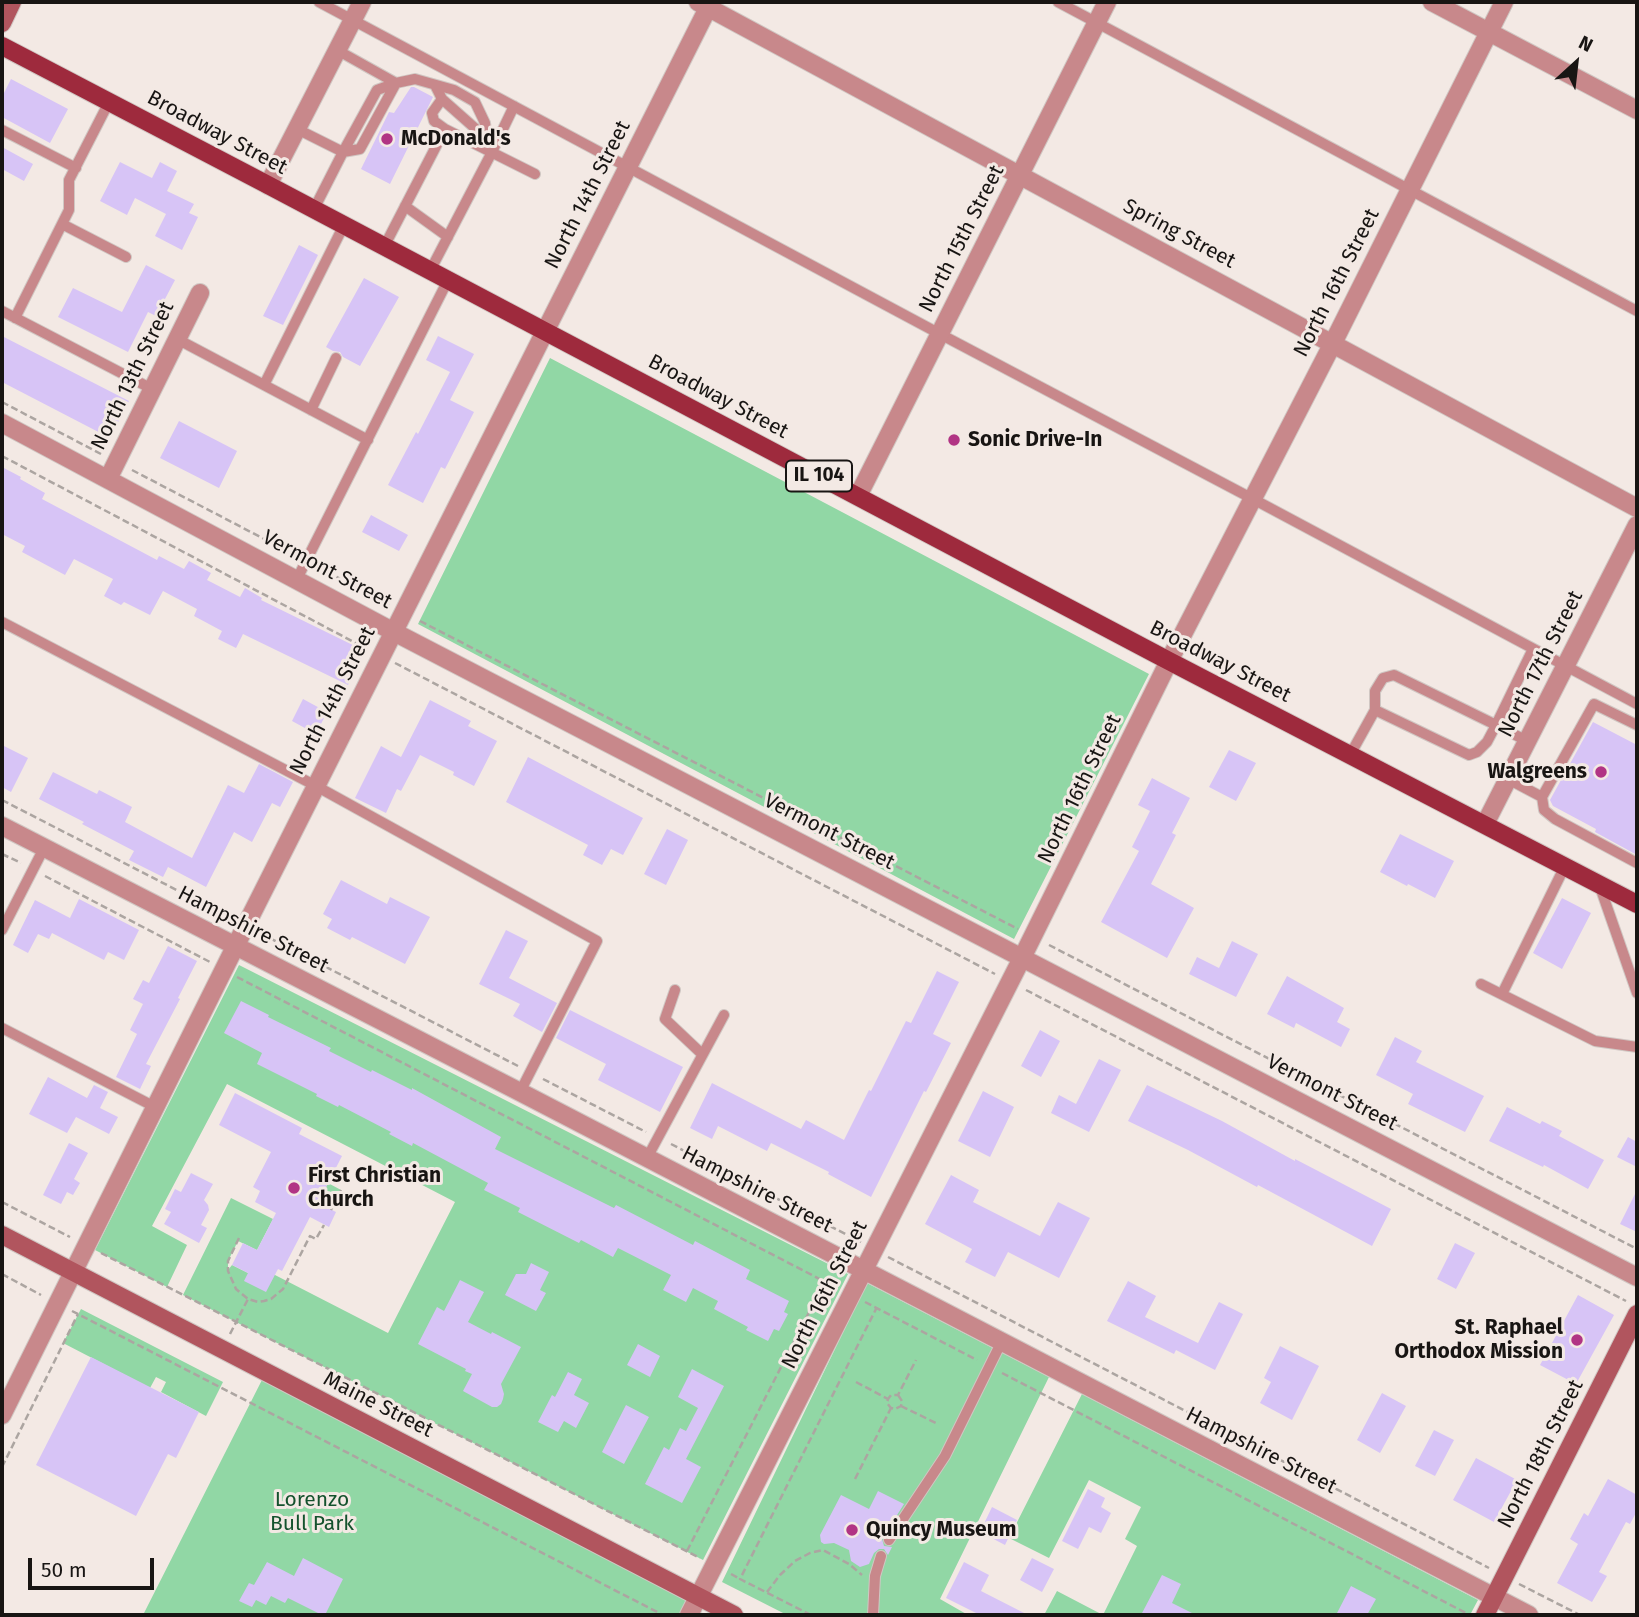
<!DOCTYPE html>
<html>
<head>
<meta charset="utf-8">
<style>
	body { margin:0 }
	#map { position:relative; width:1639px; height:1617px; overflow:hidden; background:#f3e9e4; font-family:"Fira Sans",sans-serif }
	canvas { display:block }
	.frame { position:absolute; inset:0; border:4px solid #181513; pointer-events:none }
	.north { position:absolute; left:1541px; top:28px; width:70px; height:70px; -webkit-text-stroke:5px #f3e9e4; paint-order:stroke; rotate:27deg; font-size:19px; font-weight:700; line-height:28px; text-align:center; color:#181513 }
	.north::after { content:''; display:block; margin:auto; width:24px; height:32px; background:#181513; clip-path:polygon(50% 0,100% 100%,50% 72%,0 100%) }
	.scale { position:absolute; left:28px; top:1558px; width:126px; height:32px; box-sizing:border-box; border:4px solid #181513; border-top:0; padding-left:9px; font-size:21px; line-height:24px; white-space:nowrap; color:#181513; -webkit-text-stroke:5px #f3e9e4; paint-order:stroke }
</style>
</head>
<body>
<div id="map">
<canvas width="1639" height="1617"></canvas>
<div class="frame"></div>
<div class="north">N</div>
<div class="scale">50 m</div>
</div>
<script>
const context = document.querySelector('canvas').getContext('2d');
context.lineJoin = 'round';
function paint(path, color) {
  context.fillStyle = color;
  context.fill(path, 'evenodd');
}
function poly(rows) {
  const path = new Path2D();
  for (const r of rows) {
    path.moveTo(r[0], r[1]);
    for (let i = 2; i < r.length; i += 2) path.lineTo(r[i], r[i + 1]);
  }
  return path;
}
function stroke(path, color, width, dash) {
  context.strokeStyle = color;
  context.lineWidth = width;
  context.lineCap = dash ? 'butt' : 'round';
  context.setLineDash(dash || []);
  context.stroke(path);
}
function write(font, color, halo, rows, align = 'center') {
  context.font = font + ' "Fira Sans",sans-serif';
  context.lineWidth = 6;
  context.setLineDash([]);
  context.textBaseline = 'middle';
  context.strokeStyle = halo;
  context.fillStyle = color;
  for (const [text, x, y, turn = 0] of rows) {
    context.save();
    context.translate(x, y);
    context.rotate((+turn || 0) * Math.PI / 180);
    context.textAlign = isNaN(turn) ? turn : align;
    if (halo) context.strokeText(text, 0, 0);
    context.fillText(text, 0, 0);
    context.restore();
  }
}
paint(poly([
	[550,358,1149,674,1014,939,418,624],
	[239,965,848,1274,703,1560,183,1295,231,1198,273,1219,257,1250,238,1241,228,1261,228,1270,232,1265,248,1273,275,1275,388,1333,455,1202,227,1084,152,1226,187,1245,167,1287,95,1250],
	[328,1183,341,1190,331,1210,318,1203],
	[867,1283,1049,1377,940,1599,968,1615,787,1615,722,1582],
	[81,1309,223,1382,206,1416,161,1392,166,1382,156,1377,150,1388,63,1343],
	[266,1372,699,1595,689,1615,143,1615],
	[1082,1394,1478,1600,1470,1615,1044,1615,1057,1591,1103,1615,1137,1546,1125,1539,1141,1507,1089,1480,1049,1558,1009,1538]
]), '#91d7a5');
paint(poly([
	[11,79,68,109,50,143,2,117,2,97],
	[411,87,414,87,433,97,390,184,361,169,389,112,394,113],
	[2,147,33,164,24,181,2,169],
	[120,162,152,178,160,162,177,171,167,191,194,204,189,213,198,217,182,250,155,236,166,214,135,198,127,215,100,201],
	[299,245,318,255,283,325,263,316],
	[146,265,175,280,156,316,148,312,128,352,58,317,73,288,122,312],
	[364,278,399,297,360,366,343,357,340,352,333,351,326,347],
	[2,336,129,401,110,438,2,382],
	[438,336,474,354,450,400,474,412,445,469,441,467,423,503,388,485,416,432,418,434,450,372,426,360],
	[179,421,237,451,219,488,160,458],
	[2,467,21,477,20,479,45,493,42,499,157,560,159,556,184,569,189,561,211,573,207,580,240,597,245,588,262,598,261,600,365,651,348,685,243,634,236,648,218,639,222,631,194,616,197,609,163,591,150,615,124,602,121,605,104,596,113,579,74,559,65,575,22,552,25,546,2,534],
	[371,515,408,535,399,551,362,532],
	[303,699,327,712,316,734,292,721],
	[430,700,471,721,468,726,497,741,474,786,453,775,454,772,420,755,401,791,397,789,386,813,355,798,381,746,401,757],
	[1593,722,1637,745,1637,855,1595,832,1596,829,1553,806,1550,800],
	[2,745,28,758,11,792,2,787],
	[1229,750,1256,763,1236,801,1209,787],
	[528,757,643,818,623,855,611,849,602,865,583,855,588,845,506,802],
	[259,764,293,782,280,807,272,803,252,842,234,832,206,887,168,867,163,877,129,860,134,851,82,824,84,822,39,799,53,772,97,794,99,790,132,807,125,822,192,858,228,785,244,793],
	[1152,778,1190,798,1172,833,1176,835,1151,884,1194,908,1167,958,1101,922,1139,851,1132,847,1150,811,1138,805],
	[667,829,688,840,666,885,644,874],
	[1400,834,1454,861,1435,898,1408,884,1407,886,1380,872],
	[341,880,387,904,390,897,430,917,405,964,352,937,350,940,327,928,332,919,323,914],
	[1562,898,1591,913,1562,969,1533,953],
	[79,899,139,930,124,960,108,952,104,960,52,933,49,939,38,934,28,953,13,945,35,900,70,918],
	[506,930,528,941,509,978,557,1003,542,1032,513,1016,520,1004,479,984],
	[1232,941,1258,954,1236,997,1189,974,1197,957,1219,968],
	[168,946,197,961,178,998,180,999,146,1064,151,1066,140,1089,116,1077,137,1034,130,1030,143,1004,133,999,143,980,149,983],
	[937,971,959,982,933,1034,951,1043,926,1092,924,1091,871,1197,828,1174,829,1172,771,1143,767,1151,718,1126,712,1139,690,1128,712,1083,801,1129,806,1120,844,1140,869,1090,871,1091,906,1021,911,1023],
	[1287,976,1344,1008,1337,1022,1350,1029,1341,1047,1296,1023,1294,1028,1267,1014],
	[241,1001,269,1015,268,1017,331,1048,329,1051,371,1072,372,1070,412,1090,412,1088,501,1137,495,1149,614,1208,616,1205,693,1245,695,1241,750,1270,746,1279,789,1301,784,1312,788,1314,779,1331,774,1329,768,1341,746,1330,748,1327,714,1309,718,1301,693,1288,686,1302,663,1290,671,1275,618,1248,613,1257,581,1240,579,1243,518,1212,520,1208,484,1190,488,1183,413,1143,412,1146,389,1134,391,1132,339,1105,338,1107,316,1096,317,1094,257,1064,262,1053,224,1033],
	[570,1010,683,1067,660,1112,598,1080,606,1064,556,1038],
	[1040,1030,1060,1041,1041,1077,1021,1066],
	[1395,1037,1422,1051,1416,1062,1484,1096,1465,1132,1408,1104,1413,1094,1376,1075],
	[1099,1059,1121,1070,1089,1132,1051,1113,1059,1095,1076,1104],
	[48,1077,87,1098,94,1085,108,1092,100,1108,118,1117,109,1134,76,1117,67,1133,29,1114],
	[1147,1085,1222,1121,1295,1161,1295,1159,1391,1209,1372,1246,1258,1185,1257,1187,1188,1150,1128,1121],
	[983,1091,1014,1107,990,1157,958,1141],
	[235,1093,302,1128,299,1134,342,1156,318,1203,336,1212,329,1227,310,1217,282,1271,278,1269,266,1292,244,1281,248,1273,232,1265,243,1243,257,1250,276,1213,255,1202,260,1191,253,1187,271,1152,219,1125],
	[1507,1107,1540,1124,1542,1121,1562,1131,1559,1136,1604,1160,1588,1189,1544,1165,1543,1167,1489,1141],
	[1628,1137,1637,1142,1637,1167,1617,1157],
	[69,1143,88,1153,74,1179,80,1183,73,1195,67,1192,61,1204,43,1195],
	[191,1173,213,1184,204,1200,208,1205,209,1210,201,1225,207,1228,199,1243,164,1224,171,1212,165,1209,175,1189,181,1192],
	[951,1175,979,1190,973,1202,1040,1236,1058,1202,1090,1218,1059,1278,1008,1252,995,1277,965,1262,972,1249,925,1224],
	[1637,1190,1637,1232,1620,1224],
	[1455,1243,1475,1253,1456,1289,1437,1279],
	[531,1263,549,1272,540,1290,546,1293,536,1311,505,1295,516,1274,526,1274],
	[460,1280,484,1292,468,1322,491,1334,492,1332,521,1347,501,1384,504,1394,503,1399,501,1404,497,1407,492,1407,463,1391,472,1374,465,1371,466,1369,418,1344,437,1307,444,1311],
	[1128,1281,1156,1296,1145,1317,1198,1343,1219,1302,1243,1314,1215,1370,1176,1350,1174,1354,1107,1321],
	[1578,1295,1614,1315,1576,1384,1540,1365],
	[638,1344,660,1356,650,1377,627,1365],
	[1280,1346,1319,1366,1292,1420,1260,1403,1271,1382,1264,1378],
	[91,1357,199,1412,176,1458,168,1454,136,1516,36,1465],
	[692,1369,724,1386,686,1459,701,1467,682,1503,645,1484,664,1447,669,1450,680,1428,686,1431,698,1408,678,1397],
	[568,1372,582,1379,574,1395,589,1403,576,1428,564,1421,558,1432,538,1422,552,1395,555,1397],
	[1382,1393,1406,1406,1380,1453,1357,1440],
	[626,1405,649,1417,624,1464,602,1452],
	[1434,1430,1454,1440,1435,1476,1415,1466],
	[1476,1458,1517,1480,1494,1522,1453,1500],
	[1608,1479,1637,1495,1637,1511,1630,1524,1626,1522,1599,1572,1607,1576,1592,1602,1557,1583,1578,1544,1570,1539,1584,1513,1588,1516],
	[1088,1489,1105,1498,1101,1507,1111,1513,1101,1533,1089,1527,1078,1549,1062,1541],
	[878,1491,904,1504,882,1539,884,1546,892,1547,888,1555,884,1549,879,1549,874,1553,869,1564,860,1567,851,1561,849,1550,834,1543,824,1544,821,1542,820,1535,841,1495,869,1509],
	[992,1507,1017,1520,1005,1545,980,1532],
	[303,1558,343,1579,325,1615,322,1615,288,1598,285,1603,271,1596,266,1605,256,1600,252,1607,239,1601,249,1583,254,1585,267,1562,294,1576],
	[1032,1558,1054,1569,1042,1592,1020,1580],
	[964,1562,989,1575,981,1591,1028,1615,980,1615,946,1598],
	[1162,1575,1181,1584,1172,1603,1196,1615,1141,1615],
	[1351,1586,1376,1599,1367,1615,1336,1615]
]), '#d7c4f6');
const lane = poly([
	[319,2,940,334,1253,499,1637,704],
	[1058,2,1637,311],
	[435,85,442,99,477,130,487,137],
	[442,99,432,113,434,121,445,129],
	[297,129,343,152,377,90,396,83,337,50],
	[2,130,76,168],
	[405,206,448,237],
	[314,209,343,152,360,149,396,83,415,79,454,90,475,102,485,123,487,137,485,148],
	[62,224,126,257],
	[384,247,445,129,535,174],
	[430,271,492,152,514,106],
	[2,311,152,389],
	[15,318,69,210,69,180,109,102],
	[177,339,368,440],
	[264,385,344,225],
	[311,410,336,358],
	[297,579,448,280],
	[2,622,316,786,597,941,520,1092],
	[1375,710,1375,691,1383,678,1394,675,1496,725,1533,649],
	[1637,725,1594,704,1542,797,1544,810,1555,819,1637,863],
	[1350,755,1375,710,1469,755,1477,752,1487,742,1496,725,1527,741],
	[1508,779,1542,797],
	[1599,884,1637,993],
	[2,930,44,848],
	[1481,984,1595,1041,1637,1047],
	[675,990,665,1019,702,1054],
	[1502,994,1565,866],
	[2,1028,155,1107],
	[647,1158,724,1015],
	[889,1540,945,1456,1001,1343],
	[873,1615,875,1576,881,1556]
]);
const street = poly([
	[698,2,1637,508],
	[1432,2,1637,110],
	[268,185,362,2],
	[2,423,394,632,1637,1277],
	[108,479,200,293],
	[858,496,1107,2],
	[1485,824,1637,525],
	[2,826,520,1092,1529,1615],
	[2,1415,235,947,711,2],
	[689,1615,1022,958,1169,661,1333,343,1504,2]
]);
const secondary = poly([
	[2,23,12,2],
	[2,1235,734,1615],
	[1485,1615,1637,1314]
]);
const primary = poly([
	[2,46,268,185,1169,661,1637,904]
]);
stroke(lane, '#d0c7c3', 12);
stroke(street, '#d0c7c3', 20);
stroke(secondary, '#d0c7c3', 20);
stroke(primary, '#d0c7c3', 20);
stroke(poly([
	[2,402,101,454],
	[2,456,367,649],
	[132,470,293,554],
	[318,567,389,605],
	[420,621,1018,929],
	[395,663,995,974],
	[2,800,229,917],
	[2,854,21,863],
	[45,876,210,962],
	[260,933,518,1066],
	[1049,945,1637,1249],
	[237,977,837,1288],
	[1026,990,1626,1301],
	[543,1079,646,1132],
	[671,1144,861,1242],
	[2,1202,70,1237],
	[331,1210,341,1190],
	[239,1238,228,1261,228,1271,236,1289,248,1299],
	[101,1253,700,1558],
	[888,1257,1489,1568],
	[2,1274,41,1295],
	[865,1302,977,1360],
	[72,1311,663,1615],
	[230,1334,248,1299,258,1302,264,1301,271,1299,283,1289,310,1236,316,1239,324,1225],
	[1002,1373,1468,1614],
	[856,1382,888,1399],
	[898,1395,902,1401,901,1406,895,1409,891,1408,887,1403,888,1399,891,1395,898,1395,916,1360],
	[901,1406,938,1424],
	[2,1467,78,1314],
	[855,1479,891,1408],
	[687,1551,825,1281],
	[731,1574,740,1579],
	[1519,1584,1580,1615],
	[767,1592,780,1575,795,1561,810,1553,823,1550,849,1564,862,1575],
	[811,1615,740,1579,876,1309]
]), '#aca5a1', 2.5, [7, 3.5]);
stroke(lane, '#c8888b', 10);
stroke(street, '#c8888b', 18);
stroke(secondary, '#b1555e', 18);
stroke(primary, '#9e2a3d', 18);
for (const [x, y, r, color] of [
	[387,139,7,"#b13484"],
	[954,440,7,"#b13484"],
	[1601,772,7,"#b13484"],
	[294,1188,7,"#b13484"],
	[1577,1340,7,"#b13484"],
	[852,1530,7,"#b13484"]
]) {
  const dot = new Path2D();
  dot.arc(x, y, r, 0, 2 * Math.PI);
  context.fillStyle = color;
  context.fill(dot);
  stroke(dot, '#f3e9e4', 2.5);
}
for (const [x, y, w] of [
	[819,476,66]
]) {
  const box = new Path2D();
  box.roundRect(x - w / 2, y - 15.5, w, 31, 5);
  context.fillStyle = '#f3e9e4';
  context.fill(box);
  stroke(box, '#181513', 2);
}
write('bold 19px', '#181513', null, [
	["IL 104",819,476]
]);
write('21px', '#181513', '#f3e9e4', [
	["Broadway Street",217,133,28],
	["North 14th Street",588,195,-63],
	["Spring Street",1179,234,28],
	["North 15th Street",962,239,-63],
	["North 16th Street",1337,283,-63],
	["North 13th Street",133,376,-64],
	["Broadway Street",718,397,28],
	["Vermont Street",327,570,28],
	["Broadway Street",1220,662,27],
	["North 17th Street",1541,664,-63],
	["North 14th Street",333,701,-63],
	["North 16th Street",1080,789,-64],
	["Vermont Street",829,832,27],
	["Hampshire Street",253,930,27],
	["Vermont Street",1332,1093,27],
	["Hampshire Street",757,1190,27],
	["North 16th Street",825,1295,-63],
	["Maine Street",378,1405,27],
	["Hampshire Street",1261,1451,27],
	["North 18th Street",1541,1454,-63]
]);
write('bold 21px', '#181513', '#f3e9e4', [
	["McDonald's",401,139],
	["Sonic Drive-In",968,440],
	["Walgreens",1587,772,"right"],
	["First Christian",308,1176],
	["Church",308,1200],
	["St. Raphael",1563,1328,"right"],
	["Orthodox Mission",1563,1352,"right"],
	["Quincy Museum",866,1530]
], 'left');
write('21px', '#14522d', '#f3e9e4', [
	["Lorenzo",312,1500],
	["Bull Park",312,1524]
]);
</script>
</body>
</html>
